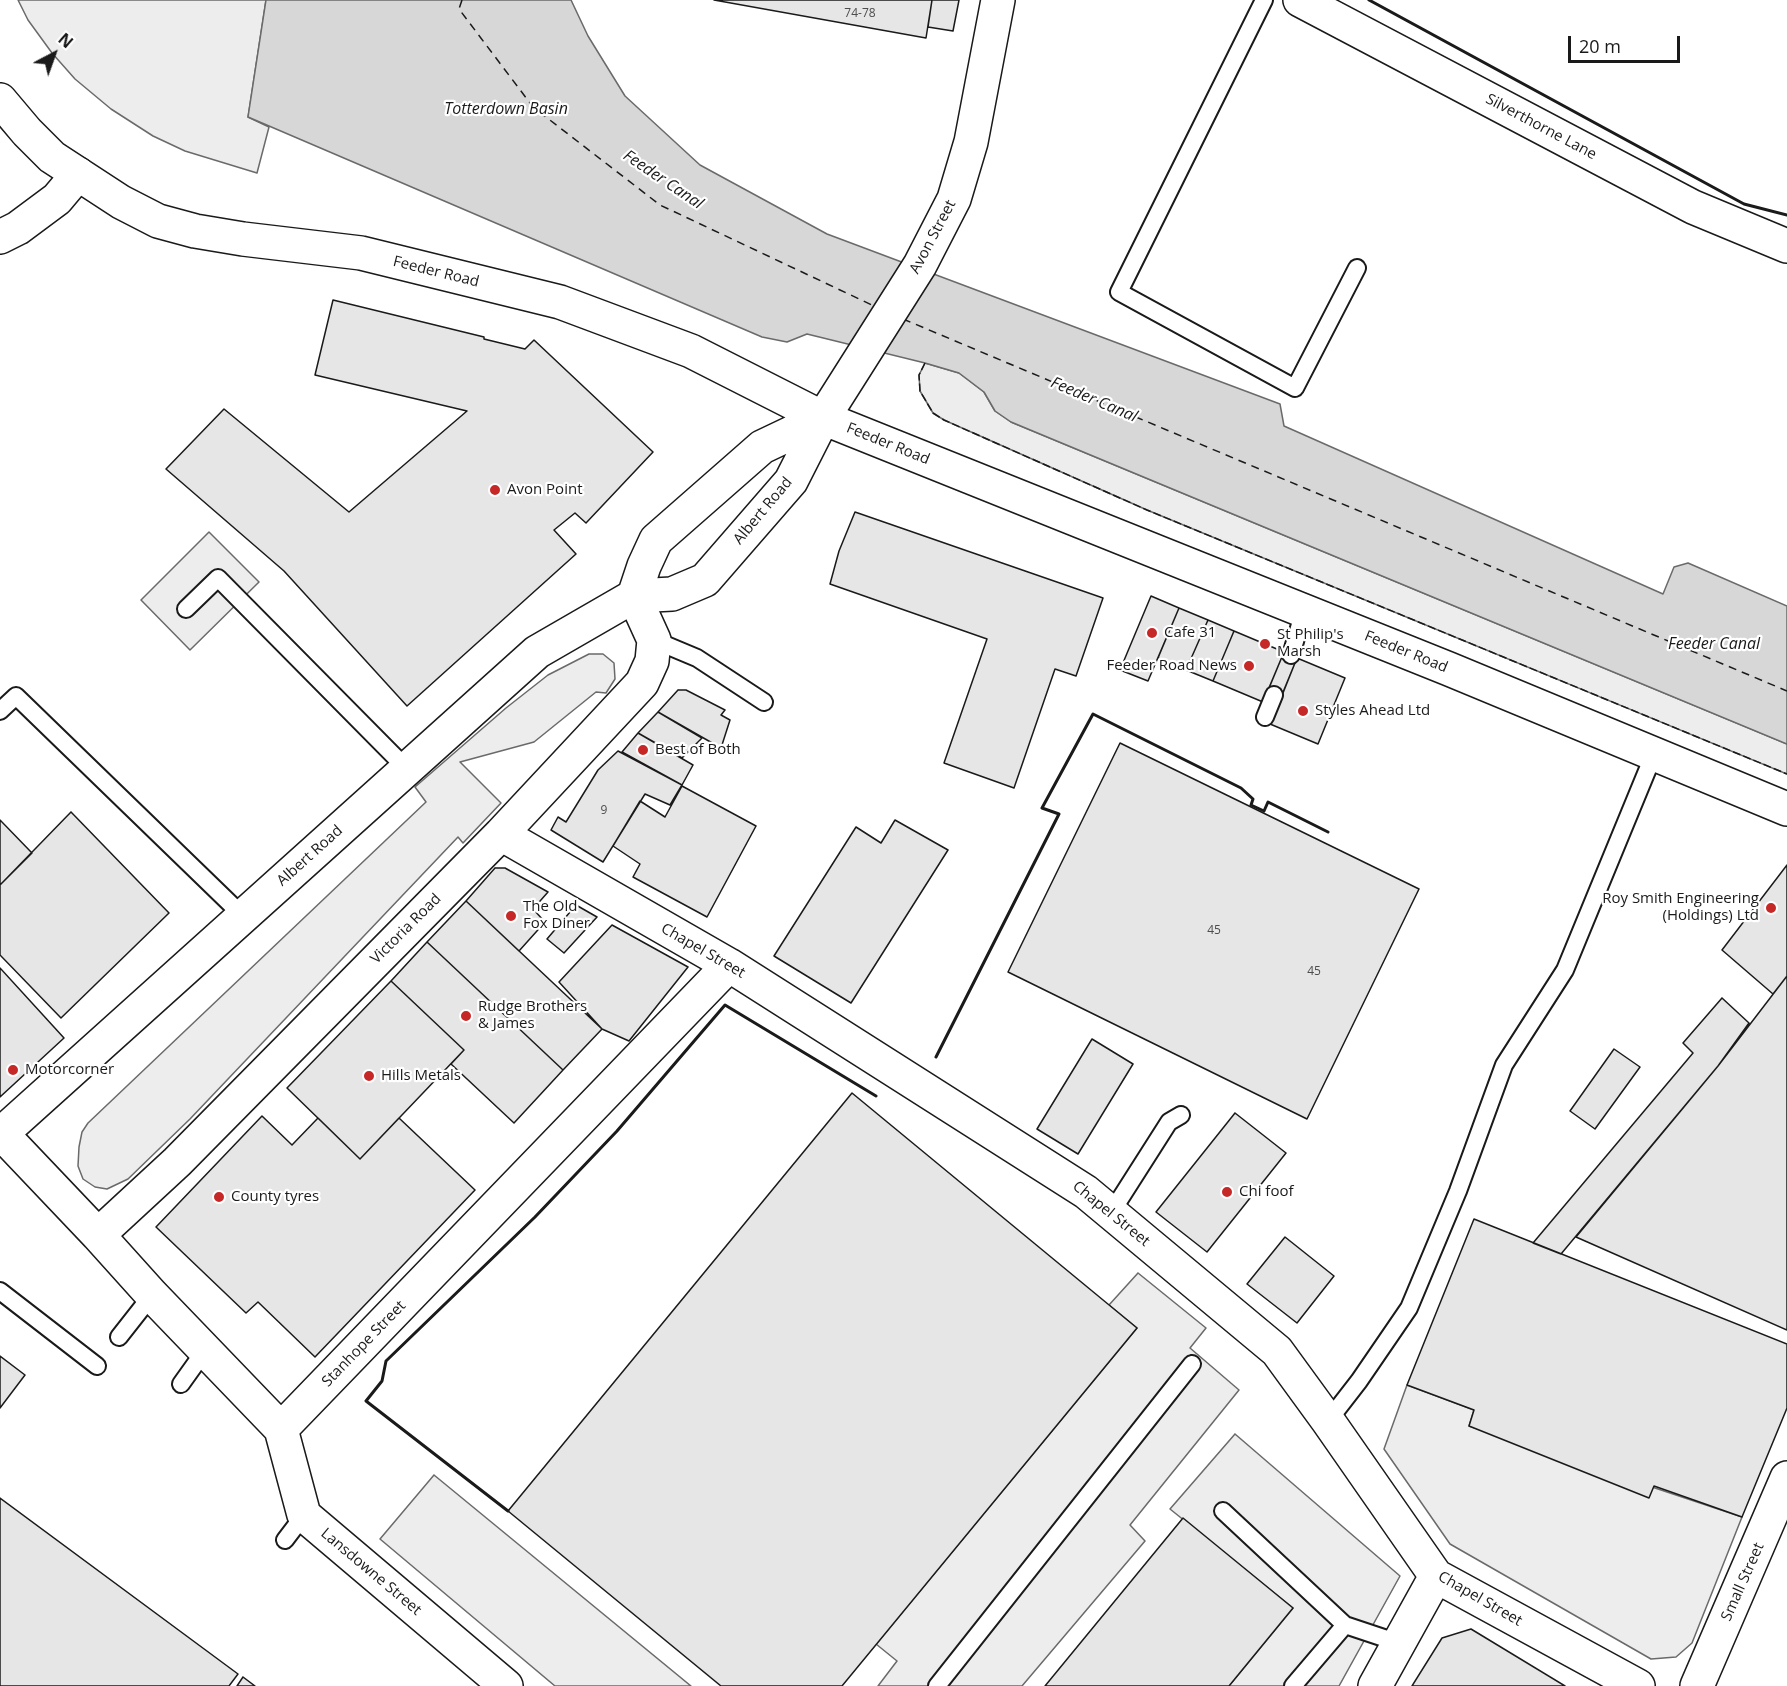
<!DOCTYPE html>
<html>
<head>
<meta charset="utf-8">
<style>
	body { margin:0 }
	#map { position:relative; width:1787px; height:1686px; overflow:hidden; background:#fff; font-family:"Open Sans",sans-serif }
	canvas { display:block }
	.north { position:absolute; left:24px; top:24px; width:60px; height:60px; -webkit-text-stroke:4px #fff; paint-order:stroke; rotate:41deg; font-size:16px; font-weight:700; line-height:24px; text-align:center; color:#1a1a1a }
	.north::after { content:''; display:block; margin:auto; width:21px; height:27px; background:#1a1a1a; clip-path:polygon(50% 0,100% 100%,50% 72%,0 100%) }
	.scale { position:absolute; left:1568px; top:36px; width:112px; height:27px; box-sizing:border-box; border:3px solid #1a1a1a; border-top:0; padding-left:8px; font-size:18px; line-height:21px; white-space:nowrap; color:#1a1a1a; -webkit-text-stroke:4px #fff; paint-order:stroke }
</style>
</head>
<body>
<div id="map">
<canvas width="1787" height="1686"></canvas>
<div class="north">N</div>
<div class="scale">20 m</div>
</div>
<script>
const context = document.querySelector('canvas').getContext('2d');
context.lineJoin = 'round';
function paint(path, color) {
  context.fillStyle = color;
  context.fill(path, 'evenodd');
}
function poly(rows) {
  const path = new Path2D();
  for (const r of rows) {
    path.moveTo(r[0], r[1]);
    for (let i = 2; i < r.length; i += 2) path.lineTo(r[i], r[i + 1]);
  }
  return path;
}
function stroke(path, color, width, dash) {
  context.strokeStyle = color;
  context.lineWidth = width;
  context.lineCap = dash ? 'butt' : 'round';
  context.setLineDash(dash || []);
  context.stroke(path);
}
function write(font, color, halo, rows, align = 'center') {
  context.font = font + ' "Open Sans",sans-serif';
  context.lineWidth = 4.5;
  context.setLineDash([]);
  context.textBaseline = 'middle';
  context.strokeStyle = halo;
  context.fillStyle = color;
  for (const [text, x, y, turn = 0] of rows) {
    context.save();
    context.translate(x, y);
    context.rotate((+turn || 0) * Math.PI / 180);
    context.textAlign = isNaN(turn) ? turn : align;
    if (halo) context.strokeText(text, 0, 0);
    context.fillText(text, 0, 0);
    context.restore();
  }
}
const built = poly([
	[18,0,266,0,248,117,269,127,257,173,185,151,153,136,111,109,75,79,52,53,28,20,18,0],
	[925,363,959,373,984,392,995,411,1011,422,1787,744,1787,774,1147,510,944,420,933,413,920,391,919,375,925,363],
	[209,532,259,582,190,650,141,600,209,532],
	[589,654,603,654,614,663,615,679,606,693,596,692,534,742,460,762,501,803,463,843,458,837,190,1119,128,1179,107,1189,95,1187,83,1179,78,1166,79,1147,82,1132,88,1123,426,802,415,787,506,708,548,675,589,654],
	[1138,1273,1206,1328,1190,1348,1239,1390,1130,1525,1145,1541,1022,1686,878,1686,897,1661,876,1644,1137,1328,1109,1305,1138,1273],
	[1407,1385,1474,1410,1469,1426,1742,1517,1692,1643,1676,1657,1651,1659,1450,1544,1384,1449,1407,1385],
	[1235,1434,1400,1576,1339,1686,1229,1686,1293,1608,1170,1509,1235,1434],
	[434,1475,691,1686,555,1686,380,1539,434,1475]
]);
paint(built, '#ededed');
stroke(built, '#6a6a6a', 1.5);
const water = poly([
	[266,0,571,0,588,36,625,96,700,165,827,234,1280,404,1284,426,1663,594,1674,567,1688,563,1787,606,1787,744,1011,422,995,411,984,392,959,373,925,363,807,334,787,342,762,337,248,117,266,0]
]);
paint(water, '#d7d7d7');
stroke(water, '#6a6a6a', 1.5);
stroke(poly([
	[462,0,459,9,533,107,660,205,874,306],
	[903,319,1787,691]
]), '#1a1a1a', 1.5, [8, 6]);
const building = poly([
	[714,0,932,0,926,38,714,0],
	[932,0,959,0,953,31,928,27,932,0],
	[333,300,484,337,484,339,525,349,534,340,653,452,586,523,575,513,554,530,576,554,407,706,284,571,166,469,224,409,349,512,467,411,315,375,333,300],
	[855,512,1103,598,1076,676,1055,669,1014,788,944,763,987,639,830,584,839,551,855,512],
	[1151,596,1179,608,1148,681,1120,670,1151,596],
	[1179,608,1208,620,1186,670,1158,658,1179,608],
	[1208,620,1234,631,1213,681,1186,670,1208,620],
	[1234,631,1284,652,1263,702,1213,681,1234,631],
	[1284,652,1297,658,1281,698,1267,693,1284,652],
	[1297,658,1345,678,1318,744,1270,724,1297,658],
	[678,690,686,690,725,710,721,715,730,720,721,748,658,712,678,690],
	[658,712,702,738,682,758,638,733,658,712],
	[638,733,693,765,682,785,622,752,638,733],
	[1120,743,1419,889,1307,1119,1008,972,1120,743],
	[618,751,682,785,670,805,645,794,603,862,551,830,558,817,566,822,598,770,618,751],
	[682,786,756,826,707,917,633,877,640,864,613,846,640,801,665,817,682,786],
	[71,812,169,913,61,1018,0,955,0,885,71,812],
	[0,820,32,853,0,885,0,820],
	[895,820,948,850,851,1003,774,956,856,827,881,843,895,820],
	[1787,865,1787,976,1773,994,1722,950,1787,865],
	[495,868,505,868,548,892,533,909,545,922,519,951,466,901,495,868],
	[466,901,602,1029,563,1070,427,942,466,901],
	[576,905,597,917,564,953,547,939,576,905],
	[612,925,688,967,629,1041,602,1029,559,982,612,925],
	[427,942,563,1070,514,1123,451,1064,464,1050,391,981,427,942],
	[0,968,64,1038,0,1097,0,968],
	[1787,976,1787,1330,1576,1237,1718,1066,1787,976],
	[391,981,464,1050,360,1159,287,1088,391,981],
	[1722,998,1749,1023,1718,1066,1561,1254,1533,1243,1693,1053,1683,1043,1722,998],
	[1092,1039,1133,1064,1078,1154,1037,1129,1092,1039],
	[1614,1049,1640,1067,1595,1129,1570,1111,1614,1049],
	[852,1093,1137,1328,842,1686,721,1686,508,1511,852,1093],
	[1235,1113,1286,1153,1207,1252,1156,1212,1235,1113],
	[262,1116,292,1145,318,1118,360,1159,399,1118,475,1190,315,1357,258,1302,246,1313,156,1227,262,1116],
	[1474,1219,1787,1344,1787,1408,1742,1517,1654,1486,1649,1498,1469,1426,1474,1410,1407,1385,1474,1219],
	[1285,1237,1334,1276,1297,1323,1247,1284,1285,1237],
	[0,1356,25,1375,0,1408,0,1356],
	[0,1498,238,1674,229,1686,0,1686,0,1498],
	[1183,1518,1293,1608,1229,1686,1045,1686,1183,1518],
	[1471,1629,1565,1686,1412,1686,1442,1638,1471,1629],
	[243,1677,255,1686,237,1686,243,1677]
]);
paint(building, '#e6e6e6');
stroke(building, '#1a1a1a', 1.5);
const service = poly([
	[1264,0,1119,292,1295,388,1357,268],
	[186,609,218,578,407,769],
	[654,640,697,658,764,702],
	[1291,655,1304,611],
	[0,711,16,696,243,916],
	[1265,717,1274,695],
	[1111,1213,1169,1122,1181,1115],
	[0,1291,97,1366],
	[119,1337,152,1295],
	[181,1384,206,1349],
	[1328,1421,1359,1381,1409,1308,1458,1191,1504,1065,1565,970,1654,754],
	[1223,1511,1345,1625,1399,1643],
	[285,1540,304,1515],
	[937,1686,1192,1364],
	[1293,1686,1345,1625]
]);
const minor = poly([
	[1300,0,1693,207,1787,246],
	[0,237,18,228,57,199,78,174],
	[823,418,920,265,954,199,971,142,998,0],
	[501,834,729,965,1086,1192,1277,1351,1328,1421,1436,1576,1638,1686],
	[2,1134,98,1235,152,1295,281,1429,304,1515,506,1686],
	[98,1235,177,1162,501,834,642,683,652,661,654,640,634,596],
	[281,1429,729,965],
	[1375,1686,1436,1576],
	[1697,1686,1787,1478]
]);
const tertiary = poly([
	[0,100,27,132,52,157,121,202,158,221,195,231,243,239,361,253,560,302,691,351,823,418,1449,669,1787,809],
	[634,596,644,566,656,540,762,447,823,418],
	[0,1135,537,652,634,596,672,594,705,580,791,481,823,418]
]);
stroke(service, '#1a1a1a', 20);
stroke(minor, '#1a1a1a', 36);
stroke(tertiary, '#1a1a1a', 36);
stroke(service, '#fff', 16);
stroke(minor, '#fff', 33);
stroke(tertiary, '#fff', 33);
stroke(poly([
	[925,363,919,375,920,391,933,413,944,420,1147,510,1787,774]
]), '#1a1a1a', 1.5, [8, 3]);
stroke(poly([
	[1369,0,1744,204,1787,215],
	[936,1057,1059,814,1042,808,1093,714,1241,788,1253,799,1251,805,1264,811,1268,802,1328,832],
	[508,1511,366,1401,382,1381,386,1361,535,1217,617,1131,725,1005,876,1096]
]), '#1a1a1a', 3);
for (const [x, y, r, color] of [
	[495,490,6,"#c62828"],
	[1152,633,6,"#c62828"],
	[1265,644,6,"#c62828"],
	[1249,666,6,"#c62828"],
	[1303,711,6,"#c62828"],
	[643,750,6,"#c62828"],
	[1771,908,6,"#c62828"],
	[511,916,6,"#c62828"],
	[466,1016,6,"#c62828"],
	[13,1070,6,"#c62828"],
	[369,1076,6,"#c62828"],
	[1227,1192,6,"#c62828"],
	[219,1197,6,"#c62828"]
]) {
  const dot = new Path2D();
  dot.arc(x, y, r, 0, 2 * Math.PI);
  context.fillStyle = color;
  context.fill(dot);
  stroke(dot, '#fff', 2);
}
write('12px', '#4d4d4d', null, [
	["74-78",860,14],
	["9",604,811],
	["45",1214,931],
	["45",1314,972]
]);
write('15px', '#1a1a1a', '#fff', [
	["Silverthorne Lane",1541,127,28],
	["Avon Street",933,237,-62],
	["Feeder Road",436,272,14],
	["Feeder Road",888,444,22],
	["Albert Road",763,511,-50],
	["Feeder Road",1406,652,22],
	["Albert Road",310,856,-42],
	["Victoria Road",406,929,-45],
	["Chapel Street",703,951,30],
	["Chapel Street",1111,1214,39],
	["Stanhope Street",364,1344,-46],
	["Lansdowne Street",371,1572,40],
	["Small Street",1743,1582,-66],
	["Chapel Street",1480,1599,30]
]);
write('15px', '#1a1a1a', '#fff', [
	["Avon Point",507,490],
	["Cafe 31",1164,633],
	["St Philip's",1277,635],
	["Marsh",1277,652],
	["Feeder Road News",1237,666,"right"],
	["Styles Ahead Ltd",1315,711],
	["Best of Both",655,750],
	["Roy Smith Engineering",1759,899,"right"],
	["(Holdings) Ltd",1759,916,"right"],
	["The Old",523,907],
	["Fox Diner",523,924],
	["Rudge Brothers",478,1007],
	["& James",478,1024],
	["Motorcorner",25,1070],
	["Hills Metals",381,1076],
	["Chi foof",1239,1192],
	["County tyres",231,1197]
], 'left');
write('italic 16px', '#1a1a1a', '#fff', [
	["Totterdown Basin",506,109],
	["Feeder Canal",663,180,34],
	["Feeder Canal",1094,400,23],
	["Feeder Canal",1714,644]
]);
</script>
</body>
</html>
